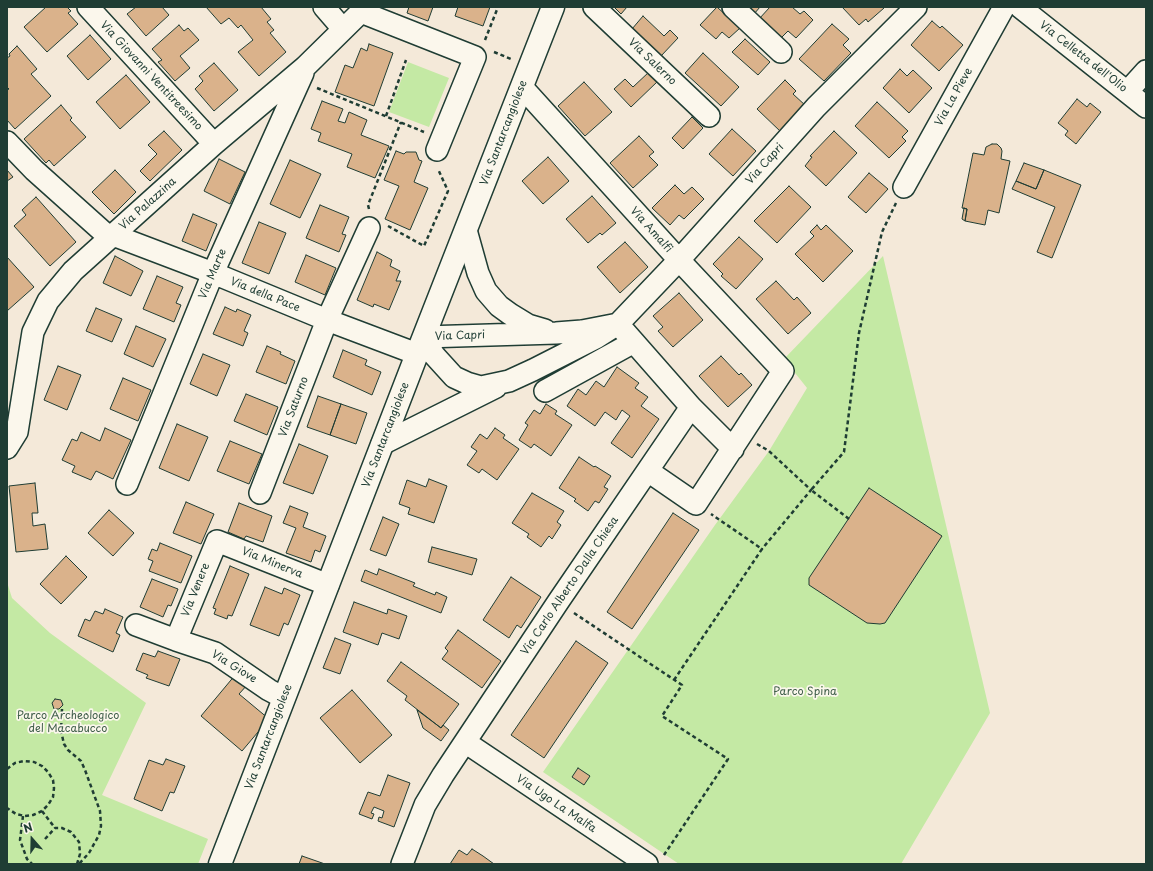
<!DOCTYPE html>
<html>
<head>
<meta charset="utf-8">
<style>
	body { margin:0 }
	#map { position:relative; width:1153px; height:871px; overflow:hidden; background:#f4e9d9; font-family:"Playpen Sans",sans-serif }
	canvas { display:block }
	.frame { position:absolute; inset:0; border:8px solid #1f3d34; pointer-events:none }
	.north { position:absolute; left:12px; top:819px; width:40px; height:40px; -webkit-text-stroke:3px #fbf7ec; paint-order:stroke; rotate:340deg; font-size:11px; font-weight:700; line-height:16px; text-align:center; color:#1f3d34 }
	.north::after { content:''; display:block; margin:auto; width:14px; height:18px; background:#1f3d34; clip-path:polygon(50% 0,100% 100%,50% 72%,0 100%) }
</style>
</head>
<body>
<div id="map">
<canvas width="1153" height="871"></canvas>
<div class="frame"></div>
<div class="north">N</div>
</div>
<script>
const context = document.querySelector('canvas').getContext('2d');
context.lineJoin = 'round';
function paint(path, color) {
  context.fillStyle = color;
  context.fill(path, 'evenodd');
}
function poly(rows) {
  const path = new Path2D();
  for (const r of rows) {
    path.moveTo(r[0], r[1]);
    for (let i = 2; i < r.length; i += 2) path.lineTo(r[i], r[i + 1]);
  }
  return path;
}
function stroke(path, color, width, dash) {
  context.strokeStyle = color;
  context.lineWidth = width;
  context.lineCap = dash ? 'butt' : 'round';
  context.setLineDash(dash || []);
  context.stroke(path);
}
function write(font, color, halo, rows, align = 'center') {
  context.font = font + ' "Playpen Sans",sans-serif';
  context.lineWidth = 3.5;
  context.setLineDash([]);
  context.textBaseline = 'middle';
  context.strokeStyle = halo;
  context.fillStyle = color;
  for (const [text, x, y, turn = 0] of rows) {
    context.save();
    context.translate(x, y);
    context.rotate((+turn || 0) * Math.PI / 180);
    context.textAlign = isNaN(turn) ? turn : align;
    if (halo) context.strokeText(text, 0, 0);
    context.fillText(text, 0, 0);
    context.restore();
  }
}
paint(poly([
	[408,62,449,78,429,127,389,112],
	[883,256,990,713,901,864,679,864,543,772,715,525,769,451,807,388,784,359],
	[7,582,12,598,50,633,146,703,102,795,208,839,198,864,7,864]
]), '#c4e9a4');
const building = poly([
	[46,7,67,7,71,11,68,13,78,24,47,52,24,27,46,7],
	[136,7,162,7,169,15,146,36,127,14,136,7],
	[206,7,261,7,271,19,267,22,274,30,270,33,286,52,259,76,238,52,253,40,241,25,238,28,229,18,221,24,206,7],
	[409,7,433,7,428,21,407,13,409,7],
	[458,7,490,7,483,26,455,16,458,7],
	[614,7,627,7,621,14,614,7],
	[717,7,740,28,729,38,722,32,716,39,700,25,717,7],
	[746,7,760,7,754,14,746,7],
	[770,7,792,7,800,14,804,11,813,20,796,38,788,31,780,39,759,19,770,7],
	[842,7,883,7,884,8,868,22,866,19,859,25,842,7],
	[643,16,664,36,670,30,678,38,661,56,632,29,643,16],
	[932,21,940,28,942,26,963,45,939,71,911,45,932,21],
	[832,24,849,39,843,45,851,53,824,81,799,59,832,24],
	[179,25,184,31,188,28,199,40,180,56,190,68,175,81,158,62,162,60,152,49,179,25],
	[90,35,111,59,88,80,67,56,90,35],
	[745,39,770,62,758,75,732,52,745,39],
	[369,44,393,53,374,106,335,92,345,65,353,68,361,48,367,51,369,44],
	[17,46,37,69,31,74,51,96,15,129,7,120,7,90,9,89,7,87,7,58,10,56,9,54,17,46],
	[703,53,739,87,721,106,685,73,703,53],
	[214,63,238,90,214,111,195,89,203,81,199,76,214,63],
	[900,69,907,76,913,70,932,88,909,113,883,88,900,69],
	[649,72,658,81,631,107,614,89,625,79,633,87,649,72],
	[126,75,150,102,120,129,96,102,126,75],
	[785,80,796,91,793,94,806,106,781,132,757,109,785,80],
	[584,82,612,112,585,136,558,106,584,82],
	[1077,99,1087,107,1090,103,1101,112,1076,144,1065,135,1068,131,1058,123,1077,99],
	[322,101,343,109,338,121,345,123,349,112,367,120,361,135,389,146,375,178,347,167,352,154,318,141,321,133,311,129,322,101],
	[877,102,908,131,902,137,906,141,889,158,855,126,877,102],
	[61,105,72,118,70,120,86,137,54,166,49,160,46,163,24,139,61,105],
	[692,117,703,128,683,149,672,138,692,117],
	[732,129,756,151,733,176,709,154,732,129],
	[164,131,182,150,150,181,140,171,157,154,148,145,164,131],
	[834,131,857,153,826,186,805,166,812,157,810,156,834,131],
	[639,136,654,152,649,156,658,165,633,188,610,163,639,136],
	[992,144,997,144,1001,148,1002,151,1001,159,1010,161,999,213,988,210,985,225,965,221,967,209,962,208,973,153,984,155,986,147,992,144],
	[396,151,404,154,406,152,416,152,419,160,422,161,414,182,428,188,410,230,385,219,399,186,384,180,396,151],
	[548,157,569,181,543,204,522,181,548,157],
	[219,159,245,172,230,204,204,191,219,159],
	[290,160,321,174,300,218,270,204,290,160],
	[1024,163,1044,170,1036,189,1016,181,1024,163],
	[7,170,13,177,7,181,7,170],
	[115,170,136,192,114,214,92,192,115,170],
	[1044,170,1081,185,1052,258,1037,252,1055,207,1012,189,1016,181,1036,189,1044,170],
	[869,173,888,189,866,213,848,197,869,173],
	[675,185,684,194,692,187,704,199,684,219,679,215,670,225,652,208,675,185],
	[789,186,811,207,777,243,754,221,789,186],
	[592,196,616,223,602,235,600,233,588,243,566,219,592,196],
	[36,197,76,242,50,266,14,226,26,215,22,210,36,197],
	[320,205,349,217,342,234,346,235,339,252,306,238,320,205],
	[964,208,967,209,965,221,962,219,964,208],
	[193,214,217,224,206,251,182,241,193,214],
	[259,222,286,233,269,274,242,263,259,222],
	[817,225,821,230,826,225,853,251,823,282,795,254,814,236,810,232,817,225],
	[739,237,763,259,736,289,721,276,723,274,713,264,739,237],
	[625,242,648,267,620,293,597,267,625,242],
	[377,252,392,260,390,266,400,271,396,281,401,281,389,310,374,304,373,307,357,300,377,252],
	[306,255,336,268,325,295,295,282,306,255],
	[115,256,143,271,131,296,103,283,115,256],
	[7,257,34,287,7,311,7,257],
	[157,276,183,287,176,303,181,305,174,322,143,309,157,276],
	[776,281,794,300,797,297,811,313,788,334,756,299,776,281],
	[679,293,703,320,673,347,658,331,663,327,653,316,679,293],
	[225,307,236,312,237,309,251,315,244,331,248,333,243,346,213,334,225,307],
	[96,308,122,319,112,342,86,331,96,308],
	[136,326,166,339,153,367,124,354,136,326],
	[267,346,281,352,280,354,295,361,286,384,256,372,267,346],
	[343,350,367,360,365,365,381,372,372,395,333,377,343,350],
	[203,354,230,365,217,396,190,384,203,354],
	[721,356,739,375,741,373,752,385,728,407,699,376,721,356],
	[58,366,81,375,67,410,44,400,58,366],
	[617,367,639,383,635,388,648,397,641,406,659,419,632,458,611,443,630,416,622,410,616,420,605,412,595,426,567,406,578,389,586,395,596,381,604,387,617,367],
	[123,378,151,390,138,421,110,409,123,378],
	[246,394,278,407,267,435,234,421,246,394],
	[318,396,341,404,330,435,307,427,318,396],
	[341,404,367,413,356,444,330,435,341,404],
	[546,404,557,411,555,414,572,425,551,456,534,444,531,448,519,440,528,425,525,423,534,410,540,414,546,404],
	[177,424,208,437,189,481,159,468,177,424],
	[105,428,131,440,113,479,96,471,91,480,72,472,75,466,62,460,72,439,77,441,81,432,100,441,105,428],
	[495,428,505,435,503,438,519,449,497,480,482,469,479,473,467,465,477,451,471,447,480,434,487,439,495,428],
	[230,441,262,454,249,484,217,471,230,441],
	[299,444,328,456,313,494,283,483,299,444],
	[579,457,594,467,595,466,611,476,604,487,608,489,599,503,595,501,588,511,574,501,576,499,559,488,579,457],
	[429,479,447,486,434,523,408,514,410,508,399,504,407,480,426,487,429,479],
	[35,483,38,513,32,513,33,526,45,524,48,549,16,552,9,486,35,483],
	[869,488,942,536,885,623,880,624,867,623,809,585,809,578,869,488],
	[532,493,564,511,557,522,561,525,552,539,549,536,541,547,527,537,529,534,512,523,532,493],
	[186,502,214,514,201,544,173,533,186,502],
	[239,503,272,516,263,542,246,536,244,539,228,532,239,503],
	[290,506,308,513,303,527,326,536,320,552,315,550,311,562,286,553,296,528,283,523,290,506],
	[109,510,134,533,113,556,88,533,109,510],
	[673,513,699,530,632,629,607,612,673,513],
	[383,517,399,524,386,556,370,550,383,517],
	[160,543,192,556,181,583,149,571,153,561,148,559,152,549,157,551,160,543],
	[432,547,477,559,472,575,428,562,432,547],
	[66,556,87,577,61,604,40,584,66,556],
	[230,566,249,574,232,616,228,615,227,619,214,614,216,609,213,608,230,566],
	[379,569,415,583,413,586,435,595,436,592,447,597,441,613,361,581,365,570,377,575,379,569],
	[511,577,541,597,521,628,517,625,509,638,483,620,511,577],
	[152,579,178,589,171,606,168,605,163,617,140,607,152,579],
	[265,587,282,594,284,588,300,595,288,625,284,623,279,636,250,625,265,587],
	[354,602,387,614,388,609,407,616,399,639,382,633,378,645,343,632,354,602],
	[105,609,123,617,116,633,120,635,113,652,78,636,85,619,90,621,95,611,103,614,105,609],
	[458,630,501,661,482,688,442,659,448,651,445,648,458,630],
	[335,638,351,644,340,674,323,668,335,638],
	[576,641,608,663,544,758,511,735,576,641],
	[158,651,180,659,169,686,146,678,148,675,136,670,143,653,155,657,158,651],
	[401,662,459,704,441,728,405,700,407,696,387,681,401,662],
	[236,674,248,684,239,694,269,719,242,751,201,716,236,674],
	[352,690,392,735,360,763,320,718,352,690],
	[55,699,61,700,63,705,59,709,54,709,52,703,55,699],
	[417,710,441,728,443,725,449,730,441,741,423,728,417,710],
	[166,759,185,766,174,793,170,792,162,811,134,799,149,760,163,765,166,759],
	[578,768,590,776,584,785,572,777,578,768],
	[388,775,410,783,394,827,378,821,379,817,382,818,384,811,374,807,371,813,374,814,372,819,359,814,368,792,380,796,388,775],
	[472,849,483,856,494,864,450,864,459,850,467,855,472,849],
	[302,856,325,864,299,864,302,856]
]);
paint(building, '#dab28b');
stroke(building, '#1f3d34', 1);
const minor = poly([
	[88,7,214,144],
	[324,7,343,29],
	[594,7,709,116],
	[733,7,781,52],
	[1020,7,1146,107],
	[361,12,475,57,437,150],
	[522,87,679,260,783,371,696,504,648,471],
	[1127,92,1146,71],
	[7,142,34,170,110,238],
	[904,187,1004,7],
	[466,230,478,273,486,291,499,306,510,314,528,325,545,330],
	[113,235,213,273,327,320,417,354],
	[618,324,582,331,556,333,424,337,434,355,454,377,467,383,481,387,509,381,533,370,596,338,618,324,679,260,816,107,916,7],
	[545,391,634,342],
	[691,407,733,449],
	[382,444,496,387],
	[7,448,17,432,33,332,48,301,73,271,214,144,305,67,366,7],
	[127,484,213,273,303,73],
	[260,493,327,320,369,228],
	[136,625,176,640,215,653,269,690,284,698],
	[176,640,217,541,328,585],
	[465,742,647,864],
	[402,864,425,805,443,775,558,602,691,407,618,324]
]);
const major = poly([
	[220,864,417,354,553,7]
]);
stroke(minor, '#1f3d34', 24);
stroke(major, '#1f3d34', 25);
stroke(poly([
	[485,40,498,7],
	[494,52,511,59],
	[317,88,424,132],
	[386,116,406,60],
	[369,209,368,205,401,122],
	[388,226,424,246,448,191,438,169],
	[757,444,769,451,811,490,762,549],
	[849,519,811,490,844,452,859,333,882,232,896,203],
	[574,613,682,685,662,716,728,759,664,855],
	[674,680,762,549,711,514],
	[62,709,61,731,64,744,68,750,81,761,85,770,100,811,101,826,99,835,89,853,79,864],
	[7,769,15,763,24,761,34,762,42,766,48,772,53,780,54,788,53,797,48,805,42,811,33,815,25,816,16,814,7,808],
	[42,811,55,828],
	[23,816,20,840,27,859,32,864],
	[45,839,55,828,62,828,71,832,79,842,80,854,77,864]
]), '#1f3d34', 2.5, [4, 3]);
stroke(minor, '#fbf7ec', 21);
stroke(major, '#fbf7ec', 22);
write('11px', '#1f3d34', '#fbf7ec', [
	["Via Celletta dell'Olio",1083,57,38],
	["Via Salerno",652,62,44],
	["Via Giovanni Ventitreesimo",151,76,47],
	["Via La Pieve",954,97,-61],
	["Via Santarcangiolese",504,133,-69],
	["Via Capri",765,164,-48],
	["Via Palazzina",148,204,-42],
	["Via Amalfi",651,230,48],
	["Via Marte",213,274,-67],
	["Via della Pace",265,295,22],
	["Via Capri",460,336,-2],
	["Via Saturno",294,407,-69],
	["Via Santarcangiolese",386,435,-69],
	["Via Minerva",272,563,22],
	["Via Carlo Alberto Dalla Chiesa",570,586,-56],
	["Via Venere",196,590,-68],
	["Via Giove",234,667,32],
	["Via Santarcangiolese",269,737,-69],
	["Via Ugo La Malfa",556,804,34]
]);
write('11px', '#405f4a', '#fbf7ec', [
	["Parco Spina",805,692],
	["Parco Archeologico",68,716],
	["del Macabucco",68,729]
]);
</script>
</body>
</html>
